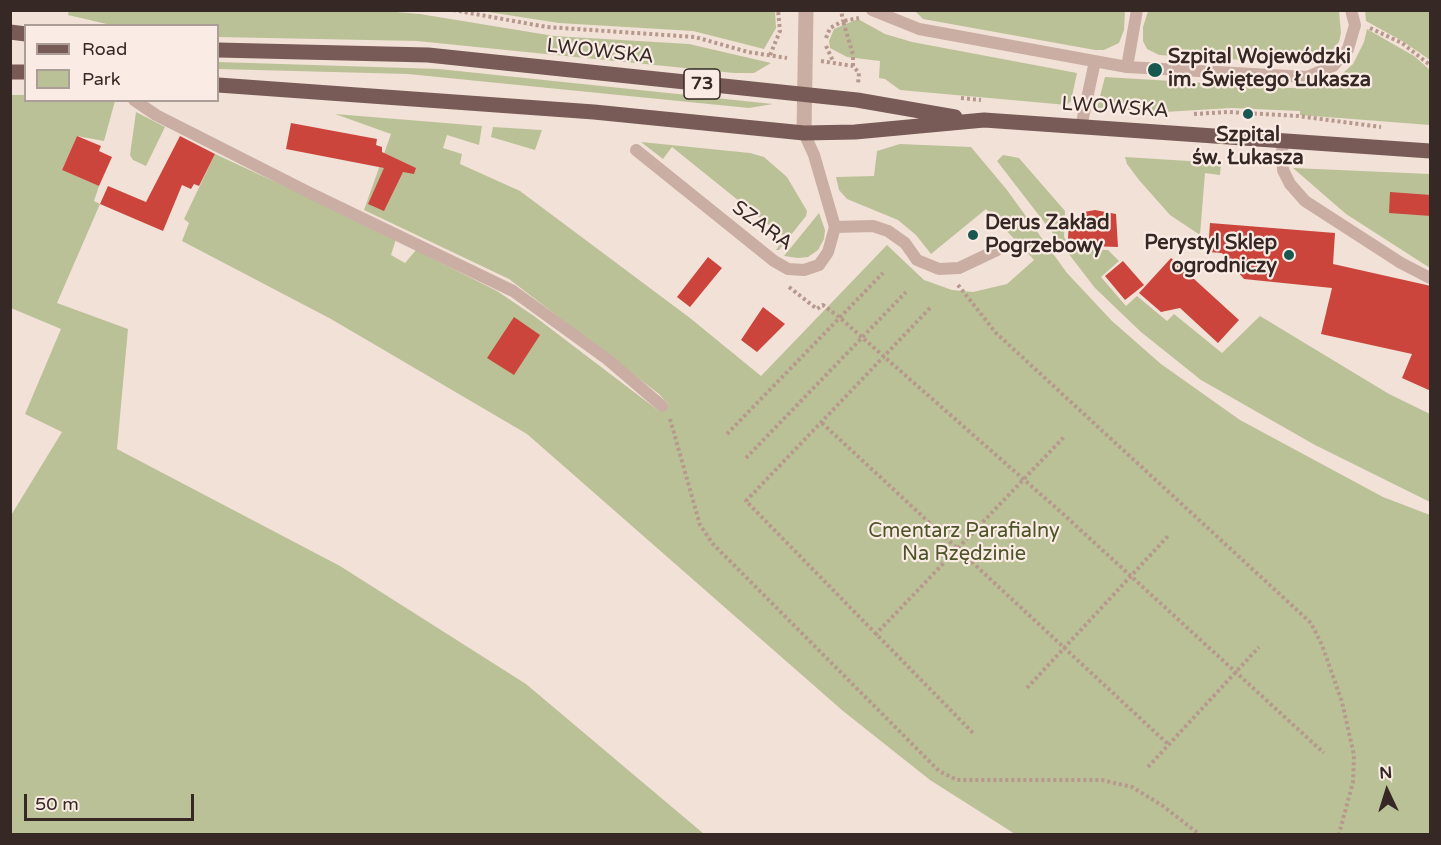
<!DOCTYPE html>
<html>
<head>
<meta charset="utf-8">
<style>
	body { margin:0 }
	#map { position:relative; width:1441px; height:845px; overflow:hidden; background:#f2e1d7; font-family:"Varela Round",sans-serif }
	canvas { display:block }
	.frame { position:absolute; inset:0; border:12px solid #352825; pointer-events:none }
	.legend { position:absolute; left:24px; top:24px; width:195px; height:78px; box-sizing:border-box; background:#faece4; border:2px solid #ab9e98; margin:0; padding:8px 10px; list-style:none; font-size:18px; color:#352825 }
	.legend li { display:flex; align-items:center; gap:12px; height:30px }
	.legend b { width:30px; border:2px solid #ab9e98 }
	.north { position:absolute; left:1357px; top:761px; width:60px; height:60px; -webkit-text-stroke:4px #faece4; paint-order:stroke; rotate:356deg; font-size:16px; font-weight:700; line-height:24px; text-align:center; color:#352825 }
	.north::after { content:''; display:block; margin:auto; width:21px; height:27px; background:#352825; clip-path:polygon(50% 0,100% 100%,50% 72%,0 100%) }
	.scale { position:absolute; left:24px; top:794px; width:170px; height:27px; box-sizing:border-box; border:3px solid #352825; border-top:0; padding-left:8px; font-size:18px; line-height:21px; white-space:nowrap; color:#352825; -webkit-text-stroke:4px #faece4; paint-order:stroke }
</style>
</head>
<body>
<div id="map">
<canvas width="1441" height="845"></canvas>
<div class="frame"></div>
<ul class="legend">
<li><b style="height:8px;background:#785b56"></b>Road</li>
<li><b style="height:16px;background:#bbc197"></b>Park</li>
</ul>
<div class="north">N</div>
<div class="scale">50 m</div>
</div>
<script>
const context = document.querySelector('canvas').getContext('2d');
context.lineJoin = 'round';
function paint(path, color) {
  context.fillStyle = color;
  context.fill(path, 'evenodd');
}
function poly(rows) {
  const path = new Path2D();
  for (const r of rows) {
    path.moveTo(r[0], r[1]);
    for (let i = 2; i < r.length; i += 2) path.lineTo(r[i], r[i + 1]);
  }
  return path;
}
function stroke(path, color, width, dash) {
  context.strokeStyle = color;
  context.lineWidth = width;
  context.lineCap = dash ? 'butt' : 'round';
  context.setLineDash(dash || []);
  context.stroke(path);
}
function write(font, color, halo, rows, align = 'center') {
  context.font = font + ' "Varela Round",sans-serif';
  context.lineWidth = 4.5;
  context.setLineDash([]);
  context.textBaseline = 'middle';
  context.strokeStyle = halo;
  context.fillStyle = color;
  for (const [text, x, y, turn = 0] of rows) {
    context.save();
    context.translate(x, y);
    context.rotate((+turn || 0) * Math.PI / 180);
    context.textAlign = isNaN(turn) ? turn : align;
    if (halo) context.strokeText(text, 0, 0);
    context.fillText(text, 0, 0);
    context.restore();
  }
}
paint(poly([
	[69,10,372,10,420,14,554,36,689,44,771,63,754,73,734,73,417,41,218,37,218,26,111,25,68,15],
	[775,11,776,28,764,49,693,31,559,23,482,11],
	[1125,11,1124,30,1119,43,1104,50,1095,50,923,19,915,11],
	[1339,11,1341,33,1339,42,1326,58,1312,64,1159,55,1147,49,1143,41,1143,27,1148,11],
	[1365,11,1430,11,1430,60,1404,42,1366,21],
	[858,19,885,34,912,42,1077,73,1071,101,1067,105,900,90,885,79,879,78,880,61,847,57,830,48,829,41,834,29],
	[1367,29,1414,56,1430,70,1430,125,1300,115,1300,111,1231,108,1165,112,1097,108,1105,77,1289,88,1320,87,1333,82,1353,64,1364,42],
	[218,62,439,69,773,104,749,108,408,74,218,69],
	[11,95,25,95,26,100,115,101,104,141,77,136,62,170,99,186,94,201,100,204,57,303,128,329,117,449,340,566,526,684,704,834,11,834,10,517,62,432,25,414,61,329,11,308],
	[136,112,165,127,146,166,133,160,130,155],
	[335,114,482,126,479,145,447,135,443,148,462,154,460,164,520,191,690,318,761,376,887,245,924,280,952,290,973,292,1007,284,1034,260,986,209,931,254,916,235,898,220,847,199,839,190,836,177,874,176,877,151,900,144,971,147,1007,190,1067,273,1112,321,1161,364,1240,420,1383,497,1430,515,1430,834,1015,834,930,780,843,711,527,434,331,319,182,241,189,223,184,219,215,154,392,236,396,239,391,255,405,263,416,250,497,291,534,316,659,411,668,404,659,394,509,279,364,210,391,134],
	[493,127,542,130,535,150,491,137],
	[641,142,750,153,764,157,787,177,807,211,806,216,779,250,776,250,785,238,672,147,663,159],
	[1003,155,1019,158,1065,211,1064,237,1071,249,1108,250,1119,261,1101,277,1126,306,1137,296,1167,321,1174,314,1222,353,1260,316,1389,394,1430,414,1430,502,1315,445,1201,380,1141,332,1095,288,997,161],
	[1125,157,1221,163,1220,175,1205,173,1200,235,1170,215,1139,180,1127,164],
	[1293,168,1430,174,1430,268,1346,214],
	[819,213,825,230,824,239,818,250,808,257,798,258,784,256]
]), '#bbc197');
paint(poly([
	[291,123,377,139,376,145,382,147,382,152,416,168,414,174,403,172,384,211,368,204,384,168,286,149],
	[77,136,101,146,99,151,112,157,99,186,62,170],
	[180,136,215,154,199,186,194,184,191,189,182,185,163,231,100,204,108,186,146,202],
	[1390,192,1431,195,1431,216,1389,213],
	[1095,210,1116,214,1118,247,1090,246,1090,243,1068,239,1069,218,1084,219,1084,212],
	[1210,223,1335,233,1333,264,1431,286,1431,391,1402,378,1412,354,1321,334,1332,288,1244,279,1222,253,1208,252],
	[708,257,722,268,690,307,677,297],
	[1171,258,1239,320,1218,343,1180,308,1161,312,1139,293],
	[1123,261,1144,285,1125,300,1105,276],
	[763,307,785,324,757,352,741,340],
	[514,317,540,335,514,375,487,358]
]), '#cb453c');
stroke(poly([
	[453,10,547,27,695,37,748,52,787,58],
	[1370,28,1402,43,1430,65],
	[826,38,830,28,843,21,841,10],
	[826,46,833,61],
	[770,55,780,31,778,10],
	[821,61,853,66,859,73,858,84],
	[853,66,853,55,843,21,859,18],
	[961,98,981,100],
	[1194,114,1228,112,1298,116,1381,127],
	[958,285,996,333,1311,623,1322,645,1342,702,1354,755,1353,782,1339,834],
	[789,287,817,309,823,305,839,317,1062,513,1324,753],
	[930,308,746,501,974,734],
	[670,419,700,525,713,544,939,771,957,780,1102,780,1132,787,1163,806,1199,834],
	[822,423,1169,745],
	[727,434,883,273],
	[746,458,906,292],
	[875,635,1064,437],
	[1027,688,1168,536],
	[1148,767,1259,647]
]), '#b6988d', 4, [3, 3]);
stroke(poly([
	[872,10,919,29,1127,67,1307,77,1333,66,1348,49,1355,25,1351,10],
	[1127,67,1137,10],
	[134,100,156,115,308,192,513,291,607,359,662,406],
	[1081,127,1095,61],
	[1282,140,1283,170,1290,184,1305,201,1401,263,1430,278],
	[636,150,774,261,788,269,804,270,819,265,828,252,835,227,814,155,804,133],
	[835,227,873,226,888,231,905,243,917,260,939,269,959,268,997,250]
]), '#caaea3', 12);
stroke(poly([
	[804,133,806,10]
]), '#caaea3', 15);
stroke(poly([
	[10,32,26,34],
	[218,50,428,55,857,100,955,117],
	[10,72,26,72],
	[218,85,594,112,804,133,855,132,984,120,1430,151]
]), '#785b56', 15);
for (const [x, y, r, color] of [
	[1155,70,8,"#195851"],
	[1248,114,6,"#195851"],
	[973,235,6,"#195851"],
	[1289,255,6,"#195851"]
]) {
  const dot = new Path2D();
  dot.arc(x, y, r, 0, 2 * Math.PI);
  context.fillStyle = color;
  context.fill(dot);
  stroke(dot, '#faece4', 2);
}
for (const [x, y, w] of [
	[702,84,36]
]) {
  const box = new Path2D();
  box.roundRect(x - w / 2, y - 15, w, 30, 4.5);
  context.fillStyle = '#faece4';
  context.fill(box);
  stroke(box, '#352825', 1.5);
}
write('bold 18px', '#352825', null, [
	["73",702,84]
]);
write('20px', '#352825', '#faece4', [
	["LWOWSKA",600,52,6],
	["LWOWSKA",1115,108,4],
	["SZARA",762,226,36]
]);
write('bold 20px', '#352825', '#faece4', [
	["Szpital Wojewódzki",1168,58],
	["im. Świętego Łukasza",1168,81],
	["Szpital",1248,136,"center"],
	["św. Łukasza",1248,159,"center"],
	["Derus Zakład",985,224],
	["Pogrzebowy",985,247],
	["Perystyl Sklep",1277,244,"right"],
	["ogrodniczy",1277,267,"right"]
], 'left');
write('20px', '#4c5428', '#faece4', [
	["Cmentarz Parafialny",964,532],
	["Na Rzędzinie",964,555]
]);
</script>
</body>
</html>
